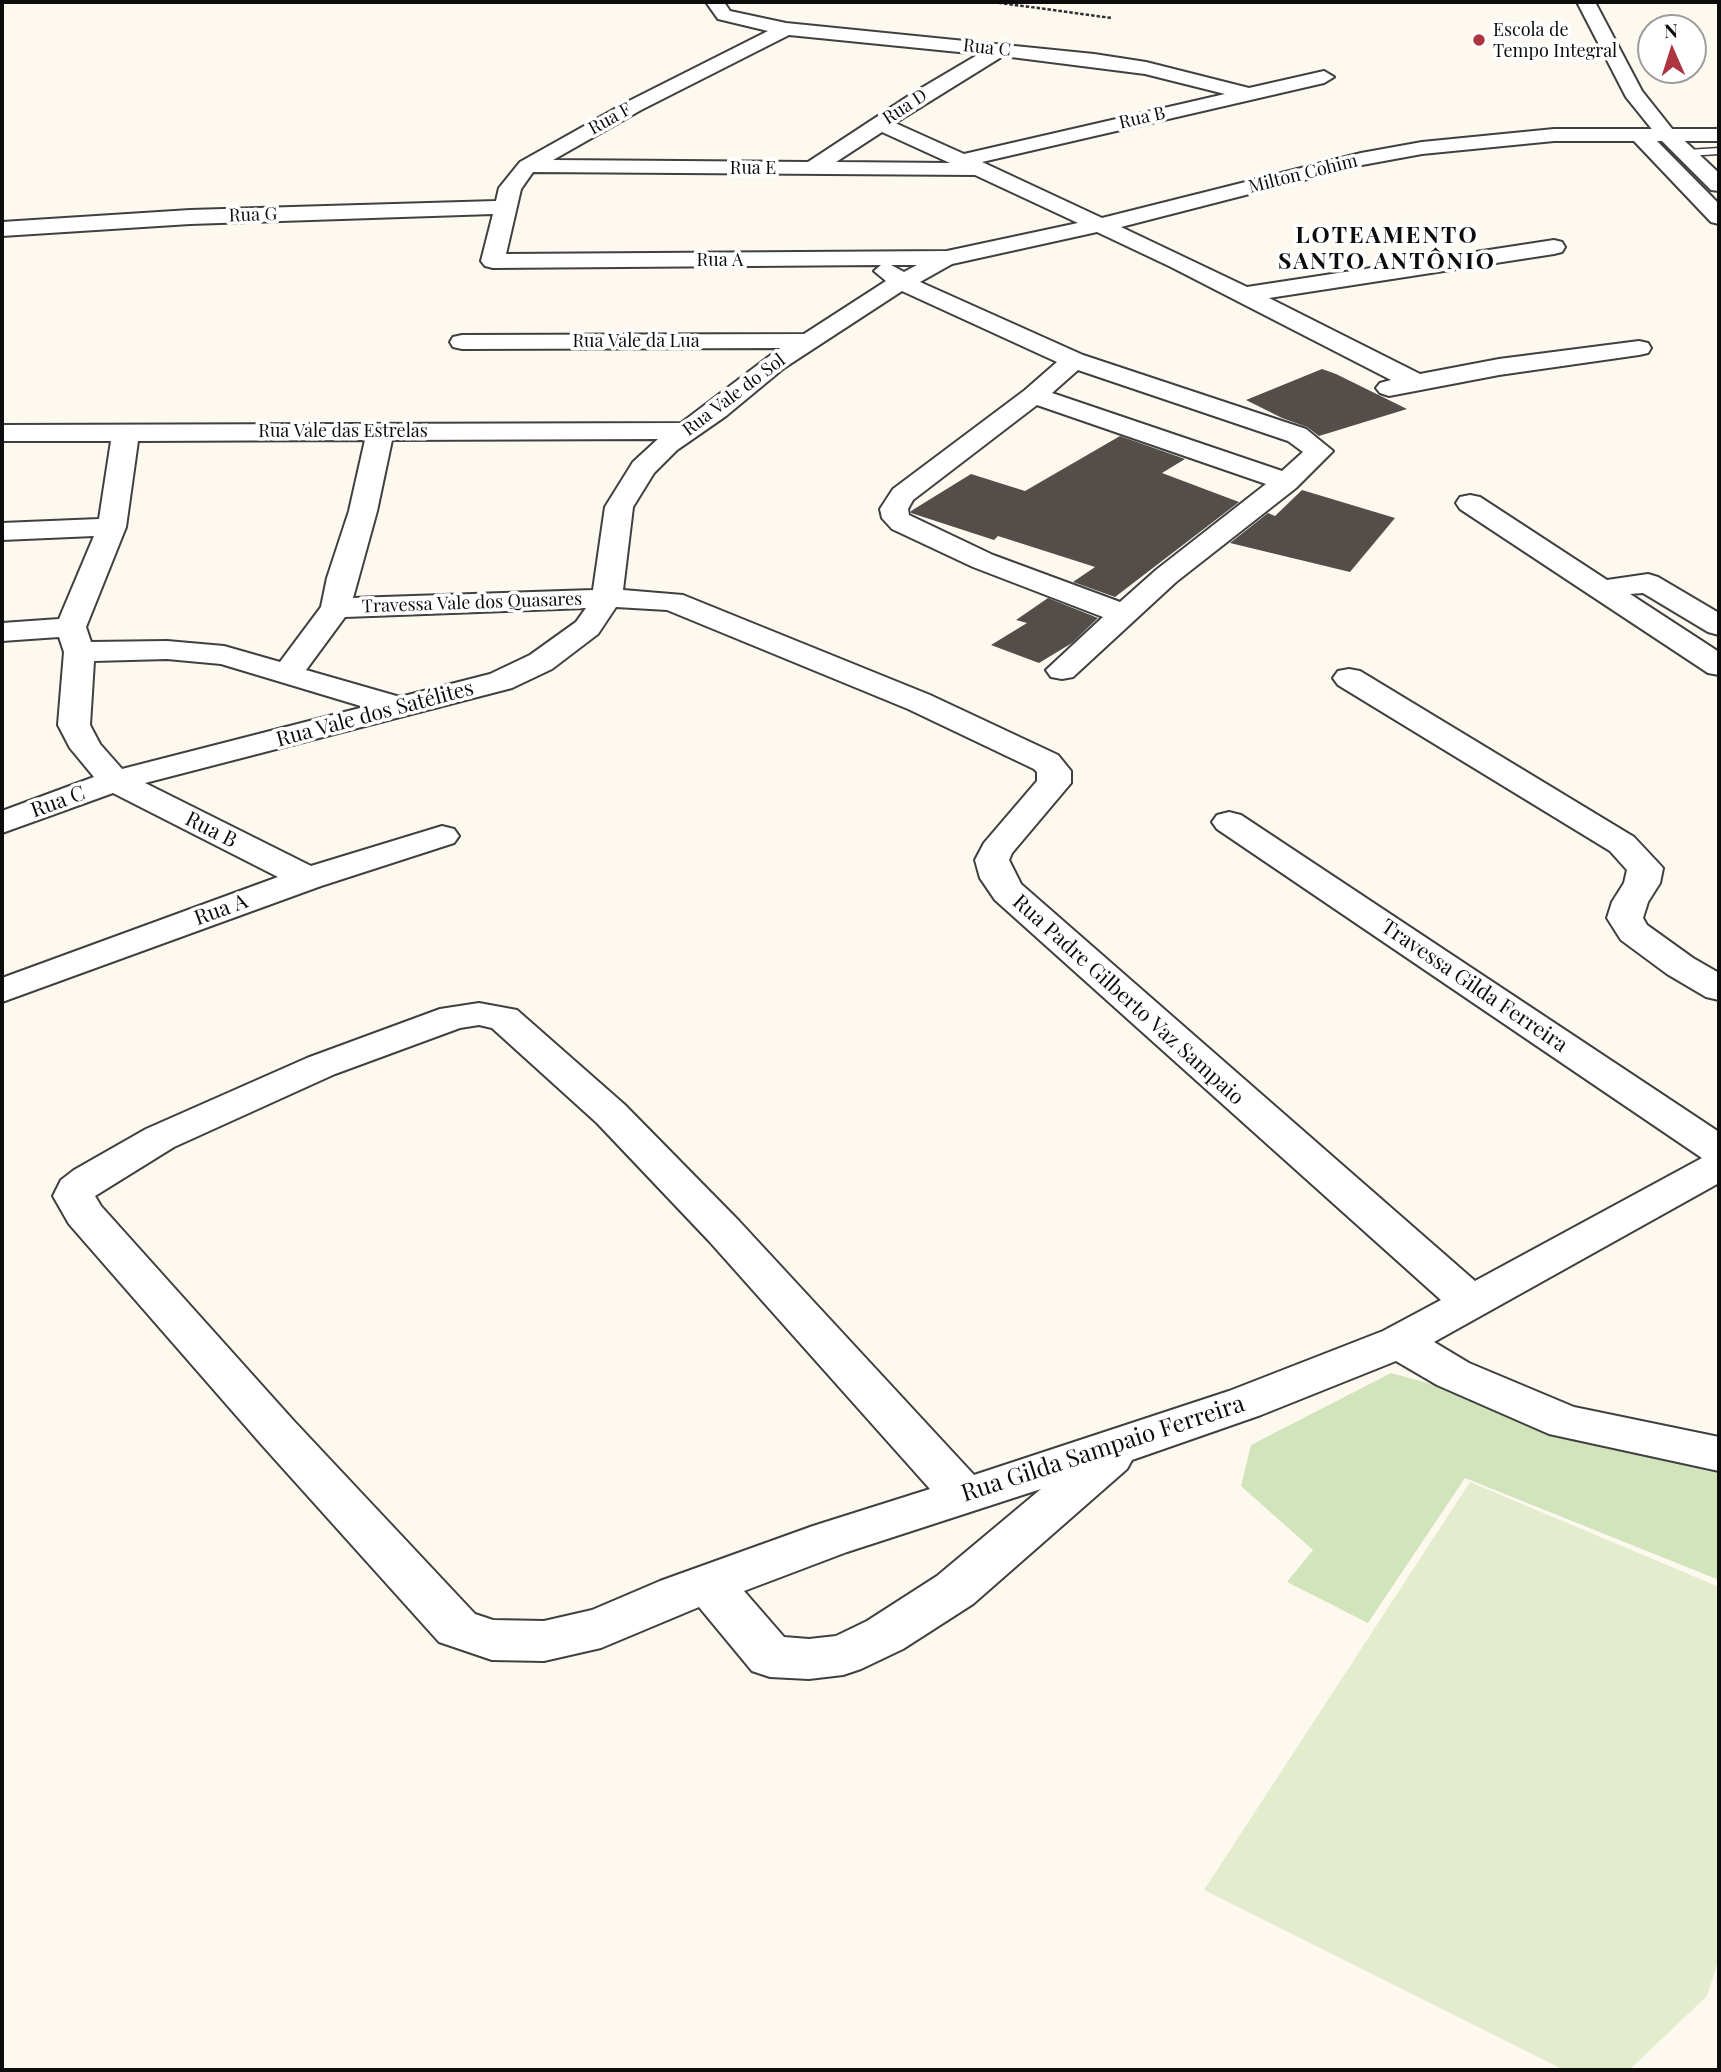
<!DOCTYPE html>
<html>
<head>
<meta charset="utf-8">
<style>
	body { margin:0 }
	#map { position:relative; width:1721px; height:2072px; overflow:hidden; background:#fdf9ef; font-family:"Playfair Display",serif }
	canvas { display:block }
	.frame { position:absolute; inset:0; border:4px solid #0d0d0d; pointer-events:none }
	.north { position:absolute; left:1637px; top:14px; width:70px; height:70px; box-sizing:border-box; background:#fff; border:2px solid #9e9e9e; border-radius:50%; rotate:357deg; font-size:19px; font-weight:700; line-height:28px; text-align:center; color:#0d0d0d }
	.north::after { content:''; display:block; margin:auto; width:24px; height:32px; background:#ac3541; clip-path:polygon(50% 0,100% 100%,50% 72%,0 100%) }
</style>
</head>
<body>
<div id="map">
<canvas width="1721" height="2072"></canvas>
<div class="frame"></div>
<div class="north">N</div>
</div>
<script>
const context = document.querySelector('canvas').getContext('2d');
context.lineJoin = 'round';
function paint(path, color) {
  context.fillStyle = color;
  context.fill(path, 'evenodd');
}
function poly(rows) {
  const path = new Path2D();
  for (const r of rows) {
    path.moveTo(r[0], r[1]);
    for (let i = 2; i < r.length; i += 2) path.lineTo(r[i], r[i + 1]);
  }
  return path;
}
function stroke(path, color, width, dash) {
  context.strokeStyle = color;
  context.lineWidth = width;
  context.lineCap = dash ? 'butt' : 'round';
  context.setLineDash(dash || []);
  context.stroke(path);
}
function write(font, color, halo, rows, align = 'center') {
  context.font = font + ' "Playfair Display",serif';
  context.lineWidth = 7;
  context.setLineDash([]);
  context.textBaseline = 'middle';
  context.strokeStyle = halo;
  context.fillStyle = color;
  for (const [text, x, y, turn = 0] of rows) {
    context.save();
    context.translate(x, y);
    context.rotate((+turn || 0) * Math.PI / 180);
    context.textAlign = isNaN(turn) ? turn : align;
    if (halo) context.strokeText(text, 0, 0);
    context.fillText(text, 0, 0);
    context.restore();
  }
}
paint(poly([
	[1391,1373,1719,1463,1719,1580,1465,1478,1368,1623,1287,1582,1313,1550,1241,1486,1251,1445]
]), '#d2e4bc');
paint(poly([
	[1470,1482,1719,1587,1719,1958,1707,1996,1629,2070,1564,2070,1204,1890]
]), '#e3eccd');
paint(poly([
	[1322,369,1336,374,1407,409,1319,436,1307,427,1282,418,1246,400],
	[1120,436,1185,459,1162,473,1239,502,1115,597,1073,582,1095,567,998,536,994,540,911,513,911,511,971,474,1025,491],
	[1302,490,1395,518,1350,572,1230,543,1268,513,1275,516],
	[1048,598,1098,618,1072,643,1039,663,991,645,1027,623,1016,620]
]), '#544e4a');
const service = poly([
	[1719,148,1719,154,1687,156,1681,153,1687,150,1719,148]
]);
const minor = poly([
	[706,2,724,2,730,11,786,23,1094,54,1146,62,1249,88,1324,71,1334,77,1324,83,982,162,1102,218,1361,153,1422,142,1554,129,1719,129,1719,141,1657,141,1719,204,1719,224,1711,222,1634,141,1554,141,1422,154,1362,165,1121,227,1247,287,1554,240,1562,242,1565,247,1562,252,1554,254,1269,298,1420,374,1499,359,1639,341,1648,343,1651,348,1648,353,1639,355,1499,375,1389,396,1380,393,1376,388,1380,383,1391,380,1171,267,1097,232,952,264,920,282,1083,355,1306,429,1333,451,1296,488,1176,582,1073,677,1062,679,1051,677,1046,670,1103,617,973,567,892,529,882,518,880,509,893,489,1025,390,1057,362,902,291,784,368,726,416,677,450,654,473,633,507,623,590,683,595,930,695,1058,755,1071,771,1071,783,1012,853,1009,860,1021,884,1475,1281,1702,1158,1217,829,1212,822,1217,815,1229,812,1241,815,1719,1132,1719,1183,1434,1342,1469,1363,1574,1407,1719,1437,1719,1471,1549,1434,1437,1385,1396,1361,1261,1415,1132,1460,1127,1469,973,1604,903,1649,861,1669,843,1675,809,1679,770,1677,752,1671,699,1607,601,1648,544,1661,492,1660,439,1642,261,1444,69,1224,53,1196,61,1180,74,1170,146,1129,307,1058,440,1009,479,1003,517,1010,625,1105,739,1221,974,1475,1229,1391,1383,1331,1441,1300,995,900,980,878,975,860,984,843,1037,781,1037,772,1034,769,908,709,667,610,616,607,598,634,552,669,512,688,145,783,311,866,442,826,454,829,459,836,454,843,321,886,2,1002,2,978,278,877,113,793,2,833,2,811,94,777,70,748,58,725,64,652,59,637,2,641,2,623,59,619,94,536,2,540,2,523,99,519,111,441,2,441,2,425,681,423,780,348,462,349,453,347,450,342,453,337,462,335,804,334,886,281,874,271,881,265,493,268,485,266,481,261,493,214,190,224,2,236,2,222,190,210,496,201,499,188,520,162,627,102,768,31,718,19,706,2],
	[789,35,979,54,913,93,808,162,553,160,641,110,789,35],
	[1003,56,1145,74,1225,94,964,154,895,123,1003,56],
	[882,132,950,163,836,162,882,132],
	[533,172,975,175,1078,223,947,251,506,254,521,189,533,172],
	[891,265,917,265,904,272,891,265],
	[1078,370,1288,441,1303,452,1282,471,1052,393,1078,370],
	[1037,405,1266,484,1156,570,1120,602,993,555,909,515,908,509,913,500,1037,405],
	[658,439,633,462,605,507,593,590,353,598,377,511,392,440,658,439],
	[365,440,349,511,327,578,321,607,280,662,224,646,167,641,91,642,86,627,126,527,138,441,365,440],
	[586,608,576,622,530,655,490,674,400,697,306,670,345,617,586,608],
	[167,659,221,664,364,707,122,769,100,744,90,725,94,661,167,659],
	[479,1025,492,1028,597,1123,709,1241,930,1489,813,1526,660,1581,592,1610,544,1621,493,1620,475,1614,293,1420,101,1206,95,1196,174,1147,335,1074,460,1028,479,1025],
	[1041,1489,937,1576,867,1621,836,1636,809,1639,784,1637,744,1591,847,1552,1041,1489],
	[1470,495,1480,497,1607,580,1648,574,1658,577,1719,613,1719,635,1708,632,1643,593,1630,594,1719,652,1719,675,1708,673,1460,509,1456,503,1460,497,1470,495],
	[1349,669,1360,671,1634,837,1663,868,1660,883,1648,902,1643,918,1647,925,1693,958,1719,973,1719,1000,1706,997,1667,974,1621,940,1607,918,1612,902,1624,883,1627,870,1610,851,1338,685,1333,678,1338,671,1349,669]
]);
const tertiary = poly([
	[1577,2,1595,2,1642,91,1673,130,1719,173,1719,191,1711,190,1659,138,1626,97,1577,2]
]);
stroke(service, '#404040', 3);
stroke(minor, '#404040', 4);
stroke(tertiary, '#404040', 4);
stroke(poly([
	[993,2,1112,18]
]), '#2f2f2f', 2.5, [3.5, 2]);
paint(service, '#fff');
paint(minor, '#fff');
paint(tertiary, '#fff');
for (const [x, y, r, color] of [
	[1479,40,7,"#ac3541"]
]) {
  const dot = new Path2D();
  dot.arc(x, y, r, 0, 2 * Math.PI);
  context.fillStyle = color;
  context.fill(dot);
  stroke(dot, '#fff', 2.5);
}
write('18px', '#0d0d0d', '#fff', [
	["Escola de",1493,30],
	["Tempo Integral",1493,51]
], 'left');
write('18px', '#0d0d0d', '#fff', [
	["Rua C",987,48,6],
	["Rua D",905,107,-33],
	["Rua B",1142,118,-13],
	["Rua F",610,119,-29],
	["Rua E",753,168],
	["Milton Cohim",1303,174,-14],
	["Rua G",253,215,-2],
	["Rua A",720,260],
	["Rua Vale da Lua",636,341],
	["Rua Vale do Sol",734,395,-37],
	["Rua Vale das Estrelas",343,431],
	["Travessa Vale dos Quasares",472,603,-2]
]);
write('21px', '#0d0d0d', '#fff', [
	["Rua Vale dos Satélites",375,714,-15],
	["Rua C",58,802,-20],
	["Rua B",211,830,27],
	["Rua A",221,910,-20],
	["Travessa Gilda Ferreira",1474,986,34],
	["Rua Padre Gilberto Vaz Sampaio",1128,1000,42]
]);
context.letterSpacing = '2px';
write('bold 23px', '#0d0d0d', '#fff', [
	["LOTEAMENTO",1387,236],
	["SANTO ANTÔNIO",1387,262]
]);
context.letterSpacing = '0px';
write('24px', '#0d0d0d', '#fff', [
	["Rua Gilda Sampaio Ferreira",1103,1449,-18]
]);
</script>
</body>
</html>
